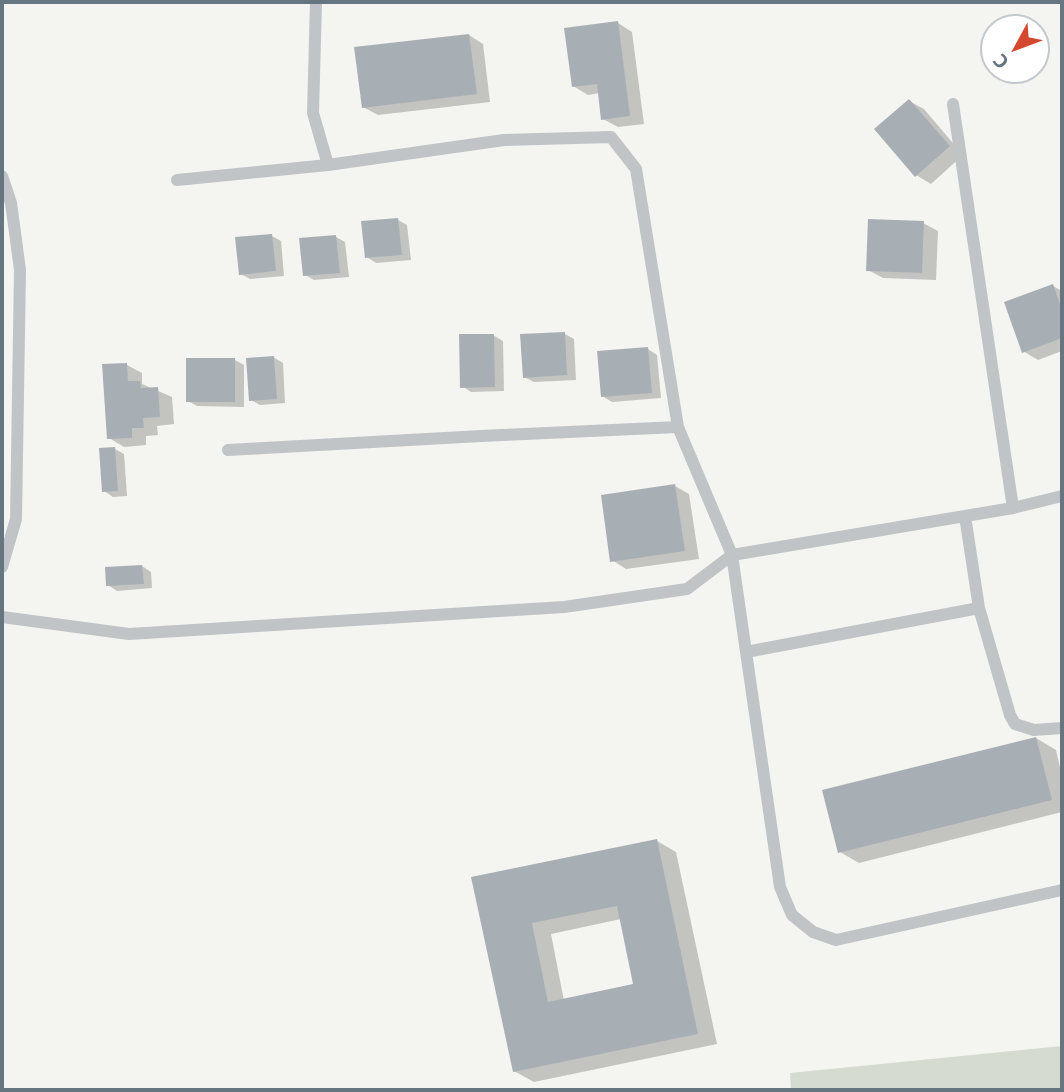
<!DOCTYPE html>
<html>
<head>
<meta charset="utf-8">
<style>
	body { margin:0 }
	#map { position:relative; width:1064px; height:1092px; overflow:hidden; background:#f4f4f1; font-family:"Noto Sans",sans-serif }
	canvas { display:block }
	.frame { position:absolute; inset:0; border:4px solid #667680; pointer-events:none }
	.north { position:absolute; left:980px; top:14px; width:70px; height:70px; box-sizing:border-box; background:#fff; border:2px solid #c2c8cc; border-radius:50%; rotate:229deg; font-size:19px; font-weight:700; line-height:28px; text-align:center; color:#667680 }
	.north::after { content:''; display:block; margin:auto; width:24px; height:32px; background:#d54830; clip-path:polygon(50% 0,100% 100%,50% 72%,0 100%) }
</style>
</head>
<body>
<div id="map">
<canvas width="1064" height="1092"></canvas>
<div class="frame"></div>
<div class="north">С</div>
</div>
<script>
const context = document.querySelector('canvas').getContext('2d');
context.lineJoin = 'round';
function paint(path, color) {
  context.fillStyle = color;
  context.fill(path, 'evenodd');
}
function poly(rows) {
  const path = new Path2D();
  for (const r of rows) {
    path.moveTo(r[0], r[1]);
    for (let i = 2; i < r.length; i += 2) path.lineTo(r[i], r[i + 1]);
  }
  return path;
}
function stroke(path, color, width, dash) {
  context.strokeStyle = color;
  context.lineWidth = width;
  context.lineCap = dash ? 'butt' : 'round';
  context.setLineDash(dash || []);
  context.stroke(path);
}
paint(poly([
	[1062,1046,1062,1090,791,1090,790,1073]
]), '#d6dbd2');
paint(poly([
	[618,23,632,32,644,124,618,127,603,119,600,93,588,95,573,86],
	[469,35,483,44,490,102,378,115,363,107],
	[909,101,924,109,963,155,931,184,916,175],
	[398,220,407,225,411,260,376,263,367,257],
	[923,223,938,231,936,280,883,278,868,270],
	[272,236,281,241,284,276,250,279,241,274],
	[336,237,345,242,349,277,314,280,305,275],
	[1053,286,1062,291,1062,351,1038,360,1023,351],
	[565,334,574,339,576,380,534,382,524,377],
	[493,335,503,341,504,391,471,392,462,386],
	[648,349,657,355,661,398,612,402,602,396],
	[273,357,283,363,285,403,260,405,251,400],
	[235,360,244,365,244,407,197,406,188,401],
	[127,365,142,373,142,384,172,397,174,424,157,426,158,435,146,436,146,445,124,447,109,438],
	[115,449,124,454,127,496,113,497,104,491],
	[675,486,689,494,699,559,626,569,612,560],
	[142,566,151,572,152,588,117,591,108,585],
	[1036,738,1056,750,1062,776,1062,812,859,863,840,852],
	[657,841,676,852,717,1044,534,1082,514,1071,473,879],
	[621,919,635,986,564,1001,551,934]
]), '#0003');
paint(poly([
	[618,21,630,116,601,120,597,84,572,87,564,28],
	[469,34,477,94,362,108,354,47],
	[909,99,950,146,915,177,874,129],
	[398,218,402,255,365,258,361,221],
	[868,219,924,221,922,273,866,271],
	[272,234,276,271,239,275,235,237],
	[336,235,340,273,303,276,299,238],
	[1053,284,1062,310,1062,338,1022,353,1004,302],
	[565,332,567,375,523,378,520,334],
	[459,334,494,334,495,387,460,388],
	[648,347,652,393,601,397,597,351],
	[274,356,277,399,249,401,246,358],
	[186,358,235,358,235,402,186,402],
	[127,363,128,381,140,381,141,388,158,387,160,417,143,418,144,428,132,428,132,438,107,439,102,364],
	[115,447,118,491,102,492,99,448],
	[675,484,685,551,610,562,601,495],
	[142,565,144,584,106,586,105,567],
	[1036,737,1052,800,838,853,822,790],
	[657,839,698,1034,513,1072,471,877],
	[617,906,633,984,548,1002,532,923]
]), '#a8afb4');
stroke(poly([
	[316,2,313,113,328,165],
	[2,176,11,203,20,270,16,519,2,567],
	[177,180,328,165,504,140,611,137,636,169,678,427,732,555,780,887,792,915,813,932,836,940,1062,890],
	[228,450,481,436,678,427],
	[1013,508,1062,496],
	[965,516,979,608,1010,715,1015,724,1034,730,1062,728],
	[2,617,129,634,564,607,687,589,732,555,1013,508,953,104],
	[746,652,979,608]
]), '#c0c4c7', 12);
</script>
</body>
</html>
